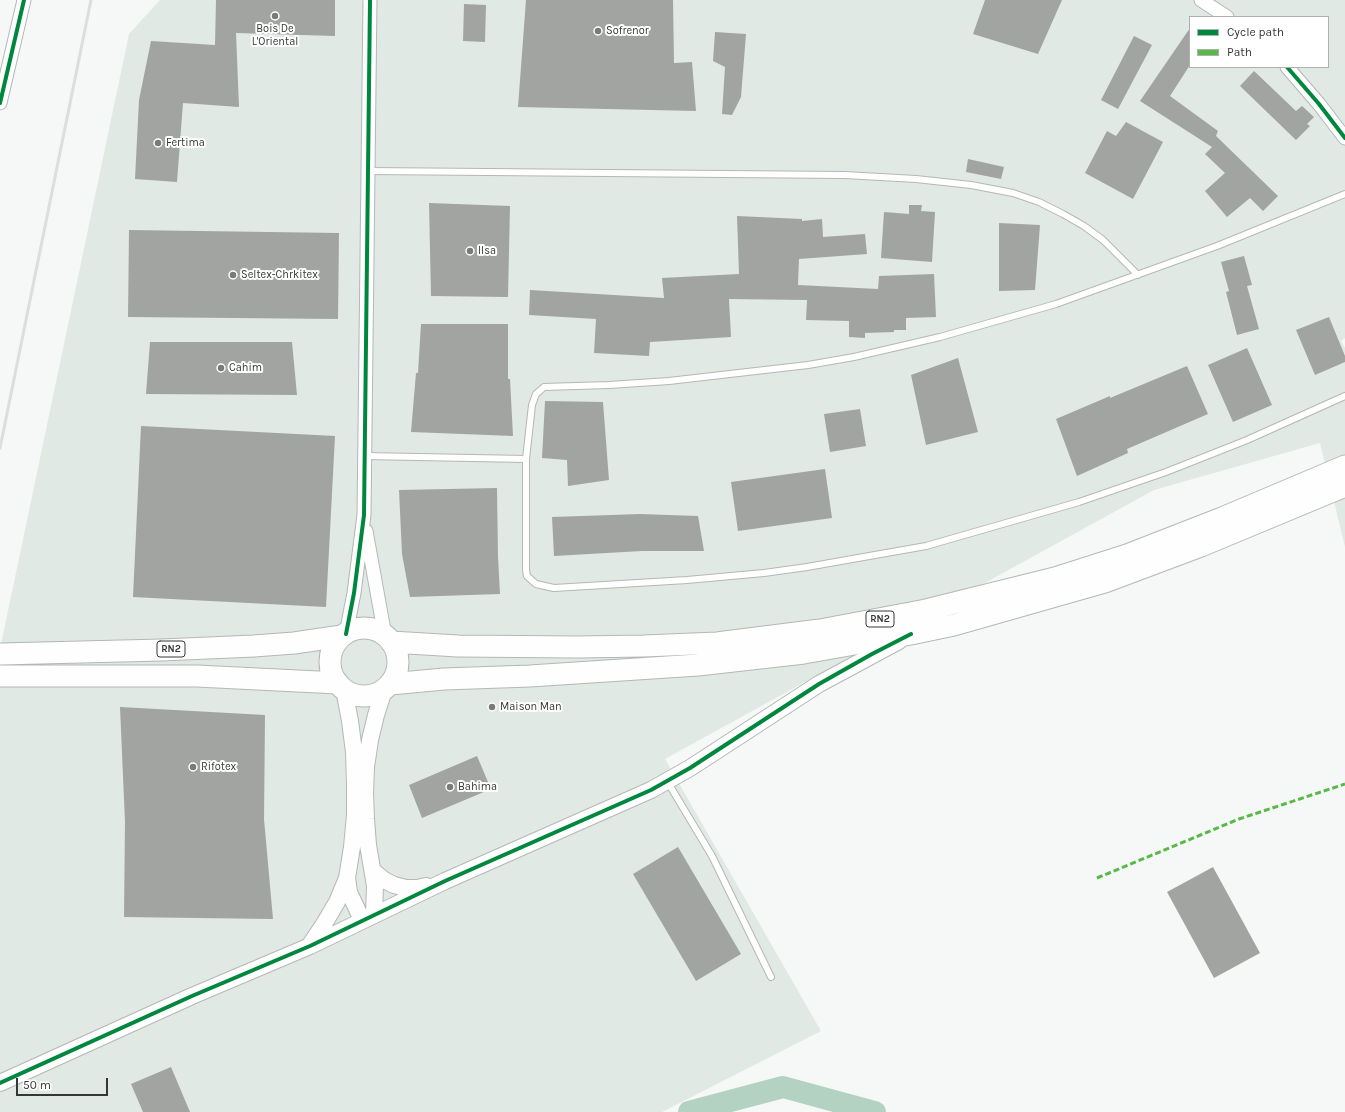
<!DOCTYPE html>
<html>
<head>
<meta charset="utf-8">
<style>
	body { margin:0 }
	#map { position:relative; width:1345px; height:1112px; overflow:hidden; background:#f5f8f6; font-family:Karla,sans-serif }
	canvas { display:block }
	.legend { position:absolute; left:1189px; top:16px; width:140px; height:52px; box-sizing:border-box; background:#fff; border:1px solid #aeafaf; margin:0; padding:5px 7px; list-style:none; font-size:12px; color:#353736 }
	.legend li { display:flex; align-items:center; gap:8px; height:20px }
	.legend b { width:20px; border:1px solid #aeafaf }
	.scale { position:absolute; left:16px; top:1078px; width:92px; height:18px; box-sizing:border-box; border:2px solid #353736; border-top:0; padding-left:5px; font-size:12px; line-height:14px; white-space:nowrap; color:#353736; -webkit-text-stroke:3px #fff; paint-order:stroke }
</style>
</head>
<body>
<div id="map">
<canvas width="1345" height="1112"></canvas>
<ul class="legend">
<li><b style="height:5px;background:#00873e"></b>Cycle path</li>
<li><b style="height:5px;background:#58b947"></b>Path</li>
</ul>
<div class="scale">50 m</div>
</div>
<script>
const context = document.querySelector('canvas').getContext('2d');
context.lineJoin = 'round';
function paint(path, color) {
  context.fillStyle = color;
  context.fill(path, 'evenodd');
}
function poly(rows) {
  const path = new Path2D();
  for (const r of rows) {
    if (r.length === 3) {
      path.moveTo(r[0] + r[2], r[1]);
      path.arc(r[0], r[1], r[2], 0, 2 * Math.PI);
      continue;
    }
    path.moveTo(r[0], r[1]);
    for (let i = 2; i < r.length; i += 2) path.lineTo(r[i], r[i + 1]);
  }
  return path;
}
function stroke(path, color, width, dash) {
  context.strokeStyle = color;
  context.lineWidth = width;
  context.lineCap = dash ? 'butt' : 'round';
  context.setLineDash(dash || []);
  context.stroke(path);
}
function write(font, color, halo, rows, align = 'center') {
  context.font = font + ' Karla,sans-serif';
  context.lineWidth = 4;
  context.setLineDash([]);
  context.textBaseline = 'middle';
  context.strokeStyle = halo;
  context.fillStyle = color;
  for (const [text, x, y, turn = 0] of rows) {
    context.save();
    context.translate(x, y);
    context.rotate((+turn || 0) * Math.PI / 180);
    context.textAlign = isNaN(turn) ? turn : align;
    if (halo) context.strokeText(text, 0, 0);
    context.fillText(text, 0, 0);
    context.restore();
  }
}
paint(poly([
	[160,0,1345,0,1345,338,1341,341,1345,348,1345,547,1320,443,1154,490,665,759,821,1031,662,1112,0,1112,0,649,129,34],
	[1190,17,1328,17,1328,67,1190,67]
]), '#e1e9e4');
stroke(poly([
	[689,1112,783,1087,875,1112]
]), '#b4d2c2', 22);
paint(poly([
	[216,0,335,0,335,36,236,33,239,107,183,103,177,182,135,179,139,100,151,41,215,45],
	[526,0,673,0,674,63,692,62,696,111,518,107],
	[985,0,1062,0,1038,54,973,34],
	[464,4,486,5,485,42,463,41],
	[1190,28,1190,65,1170,96,1218,131,1216,136,1278,196,1263,211,1250,198,1227,217,1205,191,1225,173,1205,154,1212,147,1140,101],
	[715,32,746,34,741,97,732,115,722,114,725,67,713,61],
	[1134,36,1152,45,1118,109,1101,100],
	[1254,71,1296,111,1302,106,1314,117,1307,124,1310,126,1296,140,1240,86],
	[1126,122,1163,142,1133,199,1085,173,1107,131,1116,136],
	[968,159,1004,167,1001,179,966,172],
	[429,203,510,206,508,297,431,296],
	[909,205,922,205,921,211,935,212,932,262,881,258,884,212,909,214],
	[737,216,802,219,802,221,822,219,823,237,865,234,867,254,799,259,798,285,878,289,879,276,934,274,936,317,906,318,906,330,894,330,894,332,865,333,865,338,849,337,849,321,806,320,807,300,729,299,731,337,650,342,649,356,594,353,596,319,529,315,530,290,664,298,662,278,739,274],
	[999,223,1040,225,1035,290,999,291],
	[129,230,339,233,338,319,128,317],
	[1244,256,1252,285,1247,286,1259,329,1237,335,1226,292,1229,291,1221,262],
	[1329,317,1345,356,1345,362,1315,375,1296,330],
	[421,324,508,324,508,379,510,379,513,436,411,432,416,373,418,373],
	[150,342,292,342,297,395,146,394],
	[1247,348,1272,405,1233,422,1208,365],
	[958,358,978,432,926,445,911,375],
	[1187,366,1208,414,1127,449,1128,453,1077,476,1056,419,1110,396,1110,398],
	[545,401,603,402,609,480,568,486,567,460,542,458],
	[860,409,866,446,830,452,824,414],
	[141,426,335,436,326,607,133,597],
	[825,469,832,518,738,531,731,482],
	[497,488,498,557,500,594,410,597,402,554,399,490],
	[640,514,698,516,704,551,642,551,554,556,552,517],
	[120,707,265,715,264,819,273,919,124,917,125,822],
	[477,756,491,789,422,818,409,785],
	[678,847,741,954,696,981,633,874],
	[1213,867,1260,953,1214,978,1167,892],
	[171,1067,190,1112,143,1112,131,1084]
]), '#a2a4a2');
const service = poly([
	[368,171,845,175,916,179,971,185,1013,193,1039,202,1063,214,1084,226,1103,240,1138,275],
	[1345,194,1217,246,1056,304,940,337,854,357,808,365,669,381,609,385,544,387,536,394,532,405,526,459,526,570,527,576,536,584,554,588,687,580,764,573,807,567,926,546,1079,502,1166,472,1247,440,1345,396],
	[364,456,526,459],
	[667,781,712,856,771,977]
]);
const minor = poly([
	[1201,0,1227,17],
	[1287,67,1319,104,1345,138],
	[0,103,24,0],
	[366,531,385,636],
	[346,634,354,593,364,515,370,0]
]);
const tertiary = poly([
	[344,689,350,721,354,752,355,784,355,815,352,847,347,878,349,892,362,920],
	[373,871,384,880,394,885,406,888,417,888,426,886],
	[374,915,375,886,368,845,366,819,365,793,366,767,370,740,376,715,384,690],
	[310,945,324,924,337,902,347,878],
	[0,1083,192,996,310,946,445,881,651,790,690,768,819,684,899,641]
]);
const trunk = poly([
	[364,662,34],
	[391,642,458,646,578,647,644,646,717,643,820,630,926,610,1055,578,1127,555,1222,518,1345,466],
	[0,654,162,650,254,646,294,643,342,636],
	[0,676,197,676,338,683],
	[390,684,444,679,530,676,698,665,804,653,911,634,954,625,1105,582,1201,546,1345,486]
]);
stroke(service, '#b5b7b6', 8);
stroke(minor, '#b5b7b6', 15);
stroke(tertiary, '#b5b7b6', 18);
stroke(trunk, '#b5b7b6', 23);
stroke(service, '#fefefe', 6);
stroke(minor, '#fefefe', 13);
stroke(tertiary, '#fefefe', 16);
stroke(trunk, '#fefefe', 21);
stroke(poly([
	[0,448,91,0]
]), '#dcdddc', 3);
stroke(poly([
	[1097,878,1239,819,1345,784]
]), '#58b947', 3, [6, 3]);
stroke(poly([
	[1287,67,1319,104,1345,138],
	[0,103,24,0],
	[346,634,354,593,364,515,370,0],
	[0,1083,192,996,310,946,445,881,651,790,690,768,819,684,872,654,911,634]
]), '#00873e', 4);
for (const [x, y, r, color] of [
	[275,16,4,"#787b79"],
	[598,31,4,"#787b79"],
	[158,143,4,"#787b79"],
	[470,251,4,"#787b79"],
	[233,275,4,"#787b79"],
	[221,368,4,"#787b79"],
	[492,707,4,"#787b79"],
	[193,767,4,"#787b79"],
	[450,787,4,"#787b79"]
]) {
  const dot = new Path2D();
  dot.arc(x, y, r, 0, 2 * Math.PI);
  context.fillStyle = color;
  context.fill(dot);
  stroke(dot, '#fff', 1.5);
}
for (const [x, y, w] of [
	[880,619,28],
	[171,649,28]
]) {
  const box = new Path2D();
  box.roundRect(x - w / 2, y - 8, w, 16, 3);
  context.fillStyle = '#fff';
  context.fill(box);
  stroke(box, '#353736', 1);
}
write('bold 10px', '#353736', null, [
	["RN2",880,619],
	["RN2",171,649]
]);
write('11px', '#353736', '#fff', [
	["Bois De",275,29,"center"],
	["L'Oriental",275,42,"center"],
	["Sofrenor",606,31],
	["Fertima",166,143],
	["Ilsa",478,251],
	["Seltex-Chrkitex",241,275],
	["Cahim",229,368],
	["Maison Man",500,707],
	["Rifotex",201,767],
	["Bahima",458,787]
], 'left');
</script>
</body>
</html>
